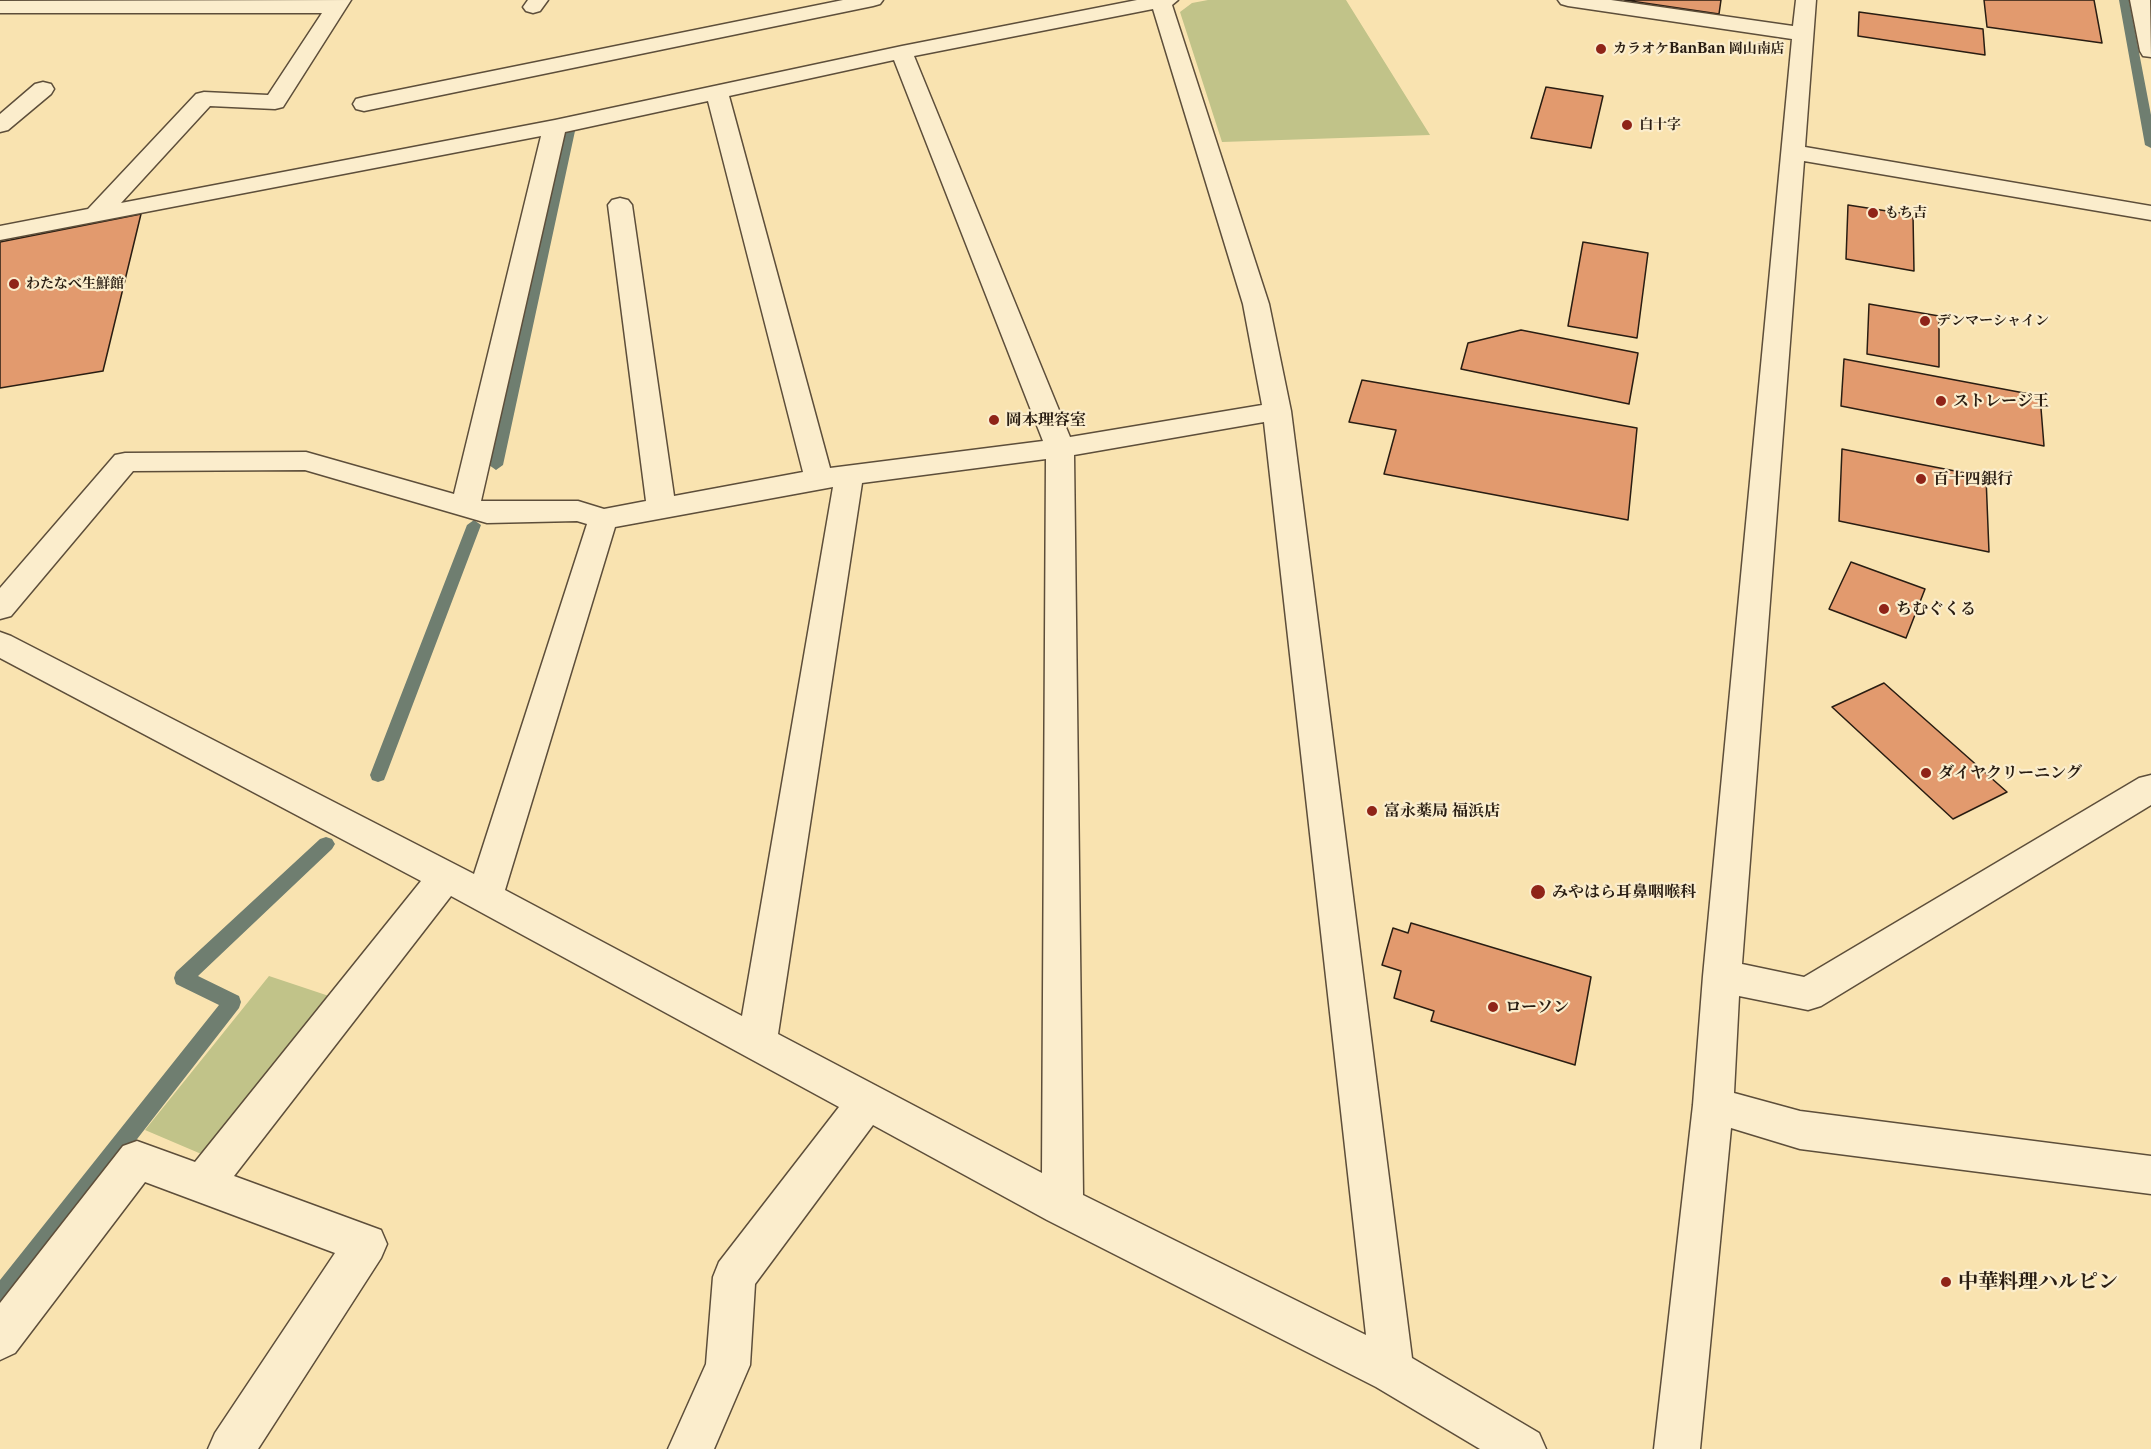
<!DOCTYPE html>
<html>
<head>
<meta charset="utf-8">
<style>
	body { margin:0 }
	canvas { display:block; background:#f9e3b0 }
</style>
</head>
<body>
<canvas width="2151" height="1449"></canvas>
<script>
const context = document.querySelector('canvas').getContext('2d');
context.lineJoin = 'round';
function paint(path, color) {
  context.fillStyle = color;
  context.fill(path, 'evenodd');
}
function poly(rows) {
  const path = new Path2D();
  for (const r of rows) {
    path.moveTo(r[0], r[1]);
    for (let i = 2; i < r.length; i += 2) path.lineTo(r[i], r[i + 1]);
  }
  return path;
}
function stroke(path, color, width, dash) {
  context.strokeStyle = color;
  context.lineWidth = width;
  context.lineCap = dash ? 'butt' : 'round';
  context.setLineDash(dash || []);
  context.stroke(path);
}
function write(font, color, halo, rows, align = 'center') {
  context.font = font + ' "Libre Caslon Text","Noto Serif JP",serif';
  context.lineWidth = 4.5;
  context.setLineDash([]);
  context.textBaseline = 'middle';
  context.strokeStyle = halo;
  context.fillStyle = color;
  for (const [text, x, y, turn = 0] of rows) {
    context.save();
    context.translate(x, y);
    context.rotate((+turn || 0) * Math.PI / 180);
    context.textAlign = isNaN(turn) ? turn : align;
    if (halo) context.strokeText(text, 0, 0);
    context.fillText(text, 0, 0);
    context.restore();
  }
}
paint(poly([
	[1208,0,1346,0,1430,135,1222,142,1180,12,1192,3],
	[269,976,329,996,206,1156,145,1130]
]), '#c1c389');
paint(poly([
	[2119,0,2129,0,2151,115,2151,148,2145,145,2119,0],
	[569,128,575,131,503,465,496,470,489,465,563,131,569,128],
	[474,520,481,525,386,775,384,780,378,782,372,780,370,775,467,525,474,520],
	[326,837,332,839,335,844,332,849,198,976,239,996,241,1002,239,1008,8,1305,0,1308,0,1280,219,1005,176,984,174,978,176,972,320,839,326,837]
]), '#6f7e70');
const building = poly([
	[1624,0,1721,0,1719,14,1624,0],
	[1984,0,2094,0,2102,43,1987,27,1984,0],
	[1859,12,1983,29,1985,55,1858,36,1859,12],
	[1546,87,1603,96,1591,148,1531,138,1546,87],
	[1848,205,1913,215,1914,271,1846,259,1848,205],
	[141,214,103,371,0,388,0,242,141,214],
	[1583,242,1648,253,1637,338,1568,326,1583,242],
	[1869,304,1939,316,1939,367,1867,354,1869,304],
	[1521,330,1638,353,1629,404,1461,369,1468,343,1521,330],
	[1844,359,2040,396,2044,446,1841,406,1844,359],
	[1362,380,1637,428,1628,520,1384,474,1396,430,1349,422,1362,380],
	[1842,449,1986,477,1989,552,1839,521,1842,449],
	[1851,562,1925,589,1906,638,1829,609,1851,562],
	[1884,683,2007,792,1953,819,1832,707,1884,683],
	[1411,923,1591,977,1575,1065,1431,1021,1434,1011,1394,998,1401,971,1382,965,1393,928,1408,933,1411,923]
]);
paint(building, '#e29a6e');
stroke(building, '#291d12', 1.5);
const minor = poly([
	[351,0,283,107,275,109,210,106,121,203,555,120,902,46,1137,0,1178,0,1172,5,1269,304,1291,411,1412,1358,1539,1433,1546,1449,1480,1449,1376,1387,1047,1220,873,1125,755,1284,750,1365,714,1449,668,1449,706,1364,713,1277,719,1262,839,1107,451,896,234,1176,381,1230,387,1244,381,1258,258,1449,208,1449,215,1433,335,1253,145,1182,15,1353,0,1360,0,1303,123,1146,137,1141,195,1162,421,881,0,658,0,632,11,636,474,874,587,524,577,521,487,523,305,470,133,471,11,616,0,619,0,588,115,455,125,453,306,452,454,494,541,136,0,240,0,226,88,209,196,94,204,92,268,95,322,13,0,13,0,1,351,0],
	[1153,9,1243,304,1262,405,1070,437,914,56,1153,9],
	[894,60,1043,441,830,468,729,96,894,60],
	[708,101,803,472,674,496,632,205,628,200,620,198,612,200,608,205,646,501,604,509,578,501,481,501,565,132,708,101],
	[1264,422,1366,1335,1083,1195,1074,455,1264,422],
	[1046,459,1042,1173,778,1034,862,483,1046,459],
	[833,487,742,1016,505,890,615,527,833,487],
	[528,0,548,0,540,11,533,13,526,11,523,7,528,0],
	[843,0,883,0,880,4,873,6,364,111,356,109,353,104,356,99,364,97,843,0],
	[1558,0,1611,0,1793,26,1796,0,1816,0,1805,147,2151,206,2151,220,1804,161,1742,964,1804,977,2139,778,2151,775,2151,805,1821,1006,1808,1010,1739,996,1734,1093,1800,1111,2151,1156,2151,1194,1800,1149,1731,1128,1700,1449,1654,1449,1693,1105,1703,976,1792,39,1568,6,1561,4,1558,0],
	[2130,0,2150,0,2151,57,2143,56,2140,51,2130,0],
	[43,82,51,84,54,89,51,94,8,130,0,132,0,114,35,84,43,82]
]);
stroke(minor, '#5d4e3a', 3);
paint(minor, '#fbedcc');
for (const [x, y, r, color] of [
	[1601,49,6,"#8f2418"],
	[1627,125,6,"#8f2418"],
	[1873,213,6,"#8f2418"],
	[14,284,6,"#8f2418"],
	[1925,321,6,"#8f2418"],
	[1941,401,6,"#8f2418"],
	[994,420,6,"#8f2418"],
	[1921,479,6,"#8f2418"],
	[1884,609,6,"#8f2418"],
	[1926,773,6,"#8f2418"],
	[1372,811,6,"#8f2418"],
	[1538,892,8,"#8f2418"],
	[1493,1007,6,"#8f2418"],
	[1946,1282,6,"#8f2418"]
]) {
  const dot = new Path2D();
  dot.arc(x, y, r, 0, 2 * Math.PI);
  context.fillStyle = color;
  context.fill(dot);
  stroke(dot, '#fbedcc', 2);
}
write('bold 14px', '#291d12', '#fbedcc', [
	["カラオケBanBan 岡山南店",1613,49],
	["白十字",1639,125],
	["もち吉",1885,213],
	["わたなべ生鮮館",26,284],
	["デンマーシャイン",1937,321]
], 'left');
write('bold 16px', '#291d12', '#fbedcc', [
	["ストレージ王",1953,401],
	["岡本理容室",1006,420],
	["百十四銀行",1933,479],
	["ちむぐくる",1896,609],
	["ダイヤクリーニング",1938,773],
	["富永薬局 福浜店",1384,811],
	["みやはら耳鼻咽喉科",1552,892],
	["ローソン",1505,1007]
], 'left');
write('bold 20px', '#291d12', '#fbedcc', [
	["中華料理ハルピン",1958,1282]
], 'left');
</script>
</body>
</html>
